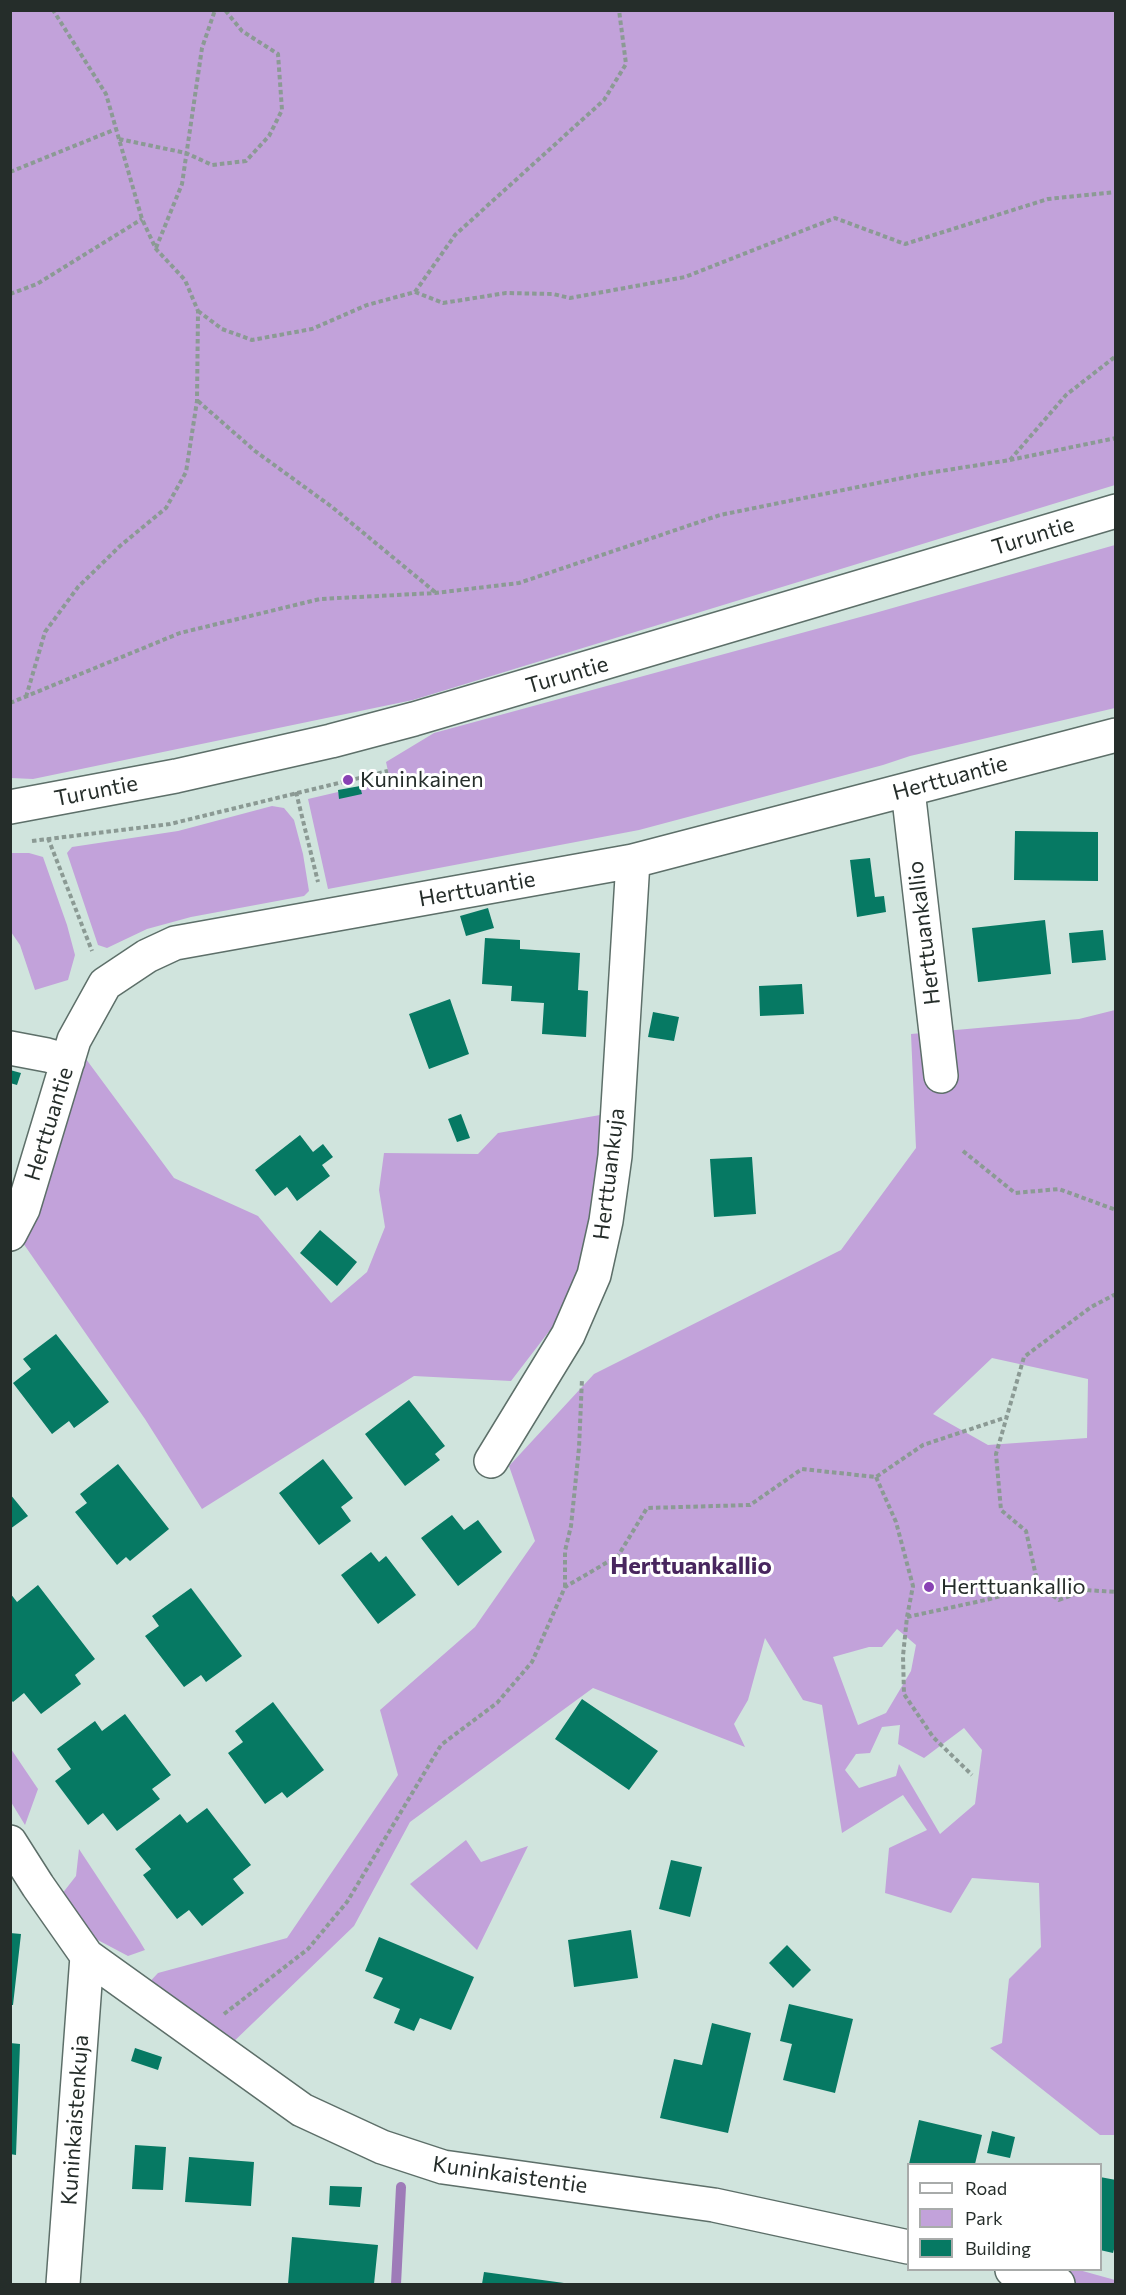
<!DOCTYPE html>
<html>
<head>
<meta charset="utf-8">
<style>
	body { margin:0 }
	#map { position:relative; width:1126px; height:2295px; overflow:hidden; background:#d0e4dd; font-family:Commissioner,sans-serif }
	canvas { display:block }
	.frame { position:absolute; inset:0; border:12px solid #252d2a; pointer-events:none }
	.legend { position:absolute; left:907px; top:2163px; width:195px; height:108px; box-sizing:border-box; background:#fff; border:2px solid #a8abaa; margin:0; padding:8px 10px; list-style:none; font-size:18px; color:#252d2a }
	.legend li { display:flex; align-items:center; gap:12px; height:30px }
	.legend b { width:30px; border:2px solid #a8abaa }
</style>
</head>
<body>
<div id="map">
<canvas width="1126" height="2295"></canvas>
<div class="frame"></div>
<ul class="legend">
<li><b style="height:8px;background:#fff"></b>Road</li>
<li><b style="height:16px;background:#c2a2da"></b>Park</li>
<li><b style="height:16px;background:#067963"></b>Building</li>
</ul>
</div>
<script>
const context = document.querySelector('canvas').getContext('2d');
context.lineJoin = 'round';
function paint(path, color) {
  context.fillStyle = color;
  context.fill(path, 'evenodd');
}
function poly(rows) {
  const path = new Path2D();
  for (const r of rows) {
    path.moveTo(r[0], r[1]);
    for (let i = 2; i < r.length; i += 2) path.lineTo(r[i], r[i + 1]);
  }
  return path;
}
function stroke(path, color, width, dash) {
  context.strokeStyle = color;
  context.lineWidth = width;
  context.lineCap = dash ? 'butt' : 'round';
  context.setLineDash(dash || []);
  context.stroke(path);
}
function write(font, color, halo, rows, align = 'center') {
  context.font = font + ' Commissioner,sans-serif';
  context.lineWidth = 6;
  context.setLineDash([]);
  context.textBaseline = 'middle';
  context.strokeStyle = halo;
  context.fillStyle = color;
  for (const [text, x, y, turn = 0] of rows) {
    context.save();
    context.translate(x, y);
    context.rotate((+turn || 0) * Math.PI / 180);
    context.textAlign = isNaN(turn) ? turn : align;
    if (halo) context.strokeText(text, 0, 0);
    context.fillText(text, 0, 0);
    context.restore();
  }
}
paint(poly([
	[399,10,1115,11,1115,485,413,700,33,779,11,778,11,11],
	[1115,545,1115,708,910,756,883,765,639,830,328,889,308,799,338,792,340,798,360,787,390,780,386,762,434,733,875,613],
	[272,806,284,808,294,820,303,854,309,891,304,896,191,917,147,929,107,948,98,945,67,853,72,847,178,831],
	[10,853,29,853,43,857,67,925,75,955,68,980,35,990,20,945,11,932],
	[1115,1010,1115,2135,1100,2135,990,2048,1002,2043,1009,1979,1041,1947,1039,1883,972,1878,951,1913,885,1893,889,1848,927,1830,903,1795,842,1833,822,1705,803,1700,765,1638,748,1700,734,1724,745,1747,593,1688,410,1822,354,1926,228,2047,143,1989,158,1973,287,1938,398,1775,380,1710,475,1627,535,1541,509,1466,594,1374,841,1250,916,1148,911,1034,1079,1019],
	[992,1358,1088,1379,1087,1438,988,1445,933,1414],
	[897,1629,916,1645,911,1671,886,1713,858,1725,833,1657,869,1647,882,1647],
	[900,1725,898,1744,924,1758,964,1728,982,1750,975,1804,940,1834,899,1764,896,1776,859,1788,845,1770,856,1754,870,1753,882,1727],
	[83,1055,174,1178,258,1216,331,1303,367,1272,385,1227,379,1190,384,1153,478,1154,498,1133,600,1115,601,1164,592,1241,557,1321,511,1381,414,1376,202,1509,145,1419,23,1243],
	[11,1749,38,1789,25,1825,11,1802],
	[466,1840,481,1862,528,1846,477,1950,410,1884],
	[79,1849,139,1940,145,1950,128,1956,77,1929,58,1899,76,1876],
	[1047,2270,1079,2270,1115,2280,1115,2284,1058,2284]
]), '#c2a2da');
stroke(poly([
	[396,2284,401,2187]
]), '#9e7bb8', 10);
paint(poly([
	[360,786,362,794,339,799,338,790],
	[1015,831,1098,832,1098,881,1014,880],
	[870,858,875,897,884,896,886,912,857,917,850,860],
	[488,908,494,928,466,936,460,916],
	[1045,920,1051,974,978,982,972,928],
	[1103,930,1106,960,1072,963,1069,933],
	[485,938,520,940,520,949,580,953,578,990,588,991,586,1037,542,1034,544,1003,511,1001,512,986,482,984],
	[802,984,804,1014,760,1016,759,986],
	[450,999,469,1054,429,1069,409,1014],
	[653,1012,679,1017,674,1041,648,1037],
	[10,1070,21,1073,17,1085,10,1083],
	[461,1114,470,1138,457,1142,448,1119],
	[300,1135,313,1152,323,1144,333,1157,322,1165,330,1176,297,1201,287,1187,275,1196,255,1170],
	[752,1157,756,1214,714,1217,710,1159],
	[320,1230,357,1262,337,1286,300,1253],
	[56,1334,109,1402,74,1428,69,1421,52,1434,13,1383,31,1369,23,1359],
	[409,1400,445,1446,435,1454,440,1460,405,1486,365,1434],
	[323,1459,353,1498,341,1507,351,1521,319,1545,279,1493],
	[118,1464,169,1529,130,1561,126,1557,117,1565,75,1512,87,1503,80,1494],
	[10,1494,28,1516,10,1529],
	[452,1515,464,1530,478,1520,502,1552,458,1586,421,1538],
	[371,1552,379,1562,386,1556,416,1595,378,1624,341,1575],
	[38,1585,95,1659,75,1675,81,1684,41,1714,24,1693,13,1702,10,1699,10,1593,17,1602],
	[191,1588,242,1656,206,1682,201,1675,184,1687,145,1636,159,1626,152,1616],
	[582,1699,658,1751,629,1790,555,1739],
	[273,1702,324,1770,287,1798,282,1792,265,1804,228,1753,243,1742,235,1731],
	[125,1714,171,1775,152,1789,160,1799,117,1831,103,1813,88,1825,55,1781,71,1769,57,1749,95,1721,102,1731],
	[207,1808,251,1865,233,1879,244,1893,202,1926,189,1910,177,1919,143,1875,151,1869,135,1849,180,1814,187,1823],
	[671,1860,702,1867,690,1917,659,1909],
	[631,1930,638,1978,574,1987,568,1940],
	[10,1933,21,1934,13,2005,10,2005],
	[379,1937,474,1977,451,2030,420,2018,414,2031,394,2023,400,2009,373,1998,383,1978,365,1971],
	[787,1945,811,1970,793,1988,769,1963],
	[789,2004,853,2019,835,2093,783,2080,792,2044,780,2041],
	[712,2023,751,2033,728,2133,660,2118,674,2059,702,2065],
	[10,2043,20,2044,16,2155,10,2154],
	[135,2048,162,2057,158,2070,131,2061],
	[919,2120,982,2135,975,2164,909,2164],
	[992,2131,1015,2137,1010,2158,987,2153],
	[135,2145,166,2147,163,2190,132,2189],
	[189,2157,254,2162,251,2206,185,2202],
	[1100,2177,1116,2180,1116,2242,1113,2253,1100,2250],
	[330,2186,362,2187,360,2207,329,2205],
	[292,2237,378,2245,374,2284,288,2284],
	[484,2272,564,2283,564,2284,482,2284]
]), '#067963');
const minor = poly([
	[908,790,941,1076],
	[10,1048,47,1055,68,1061],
	[10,1234,23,1209,74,1040,105,984,147,956,175,943,633,861,1116,735],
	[491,1461,568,1335,594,1275,606,1221,615,1156,633,861],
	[10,1842,38,1886,87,1956,302,2110,382,2147,443,2167,714,2205,908,2247],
	[1012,2270,1058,2284],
	[63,2284,87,1956]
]);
const major = poly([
	[10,807,176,776,331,741,414,719,1116,511]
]);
stroke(minor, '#5d6f69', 36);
stroke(major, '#5d6f69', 36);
stroke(poly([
	[119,139,186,153,212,165,246,161,269,136,282,110,278,54,242,31,225,10],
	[10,172,116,129],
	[156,248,182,184,202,48,215,10],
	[415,292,443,303,506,293,553,294,570,298,685,277,835,218,905,244,1048,199,1116,192],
	[10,294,37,284,142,219],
	[198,311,222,329,252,340,312,329,367,305,415,292,455,235,604,100,626,64,619,10],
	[198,401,255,451,332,507,435,592],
	[1010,460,1066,395,1116,356],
	[26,697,45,632,78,587,120,546,166,508,186,472,197,401,198,311,185,280,156,249,142,219,106,94,53,10],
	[10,703,180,633,320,599,435,593,519,583,720,515,922,474,1010,460,1116,438],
	[296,792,318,882],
	[48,838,92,951],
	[32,841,170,824,388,771],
	[963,1151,1015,1193,1059,1189,1116,1210],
	[1116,1294,1091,1307,1024,1357,996,1454,1001,1510,1026,1531,1038,1585,1059,1600,1085,1590,1116,1592],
	[876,1477,896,1522,913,1586,907,1617,903,1656,904,1694,933,1737,972,1775],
	[565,1587,565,1551,571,1526,579,1448,582,1379],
	[907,1617,990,1599,1038,1585],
	[224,2014,308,1949,347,1902,441,1745,497,1703,532,1662,565,1587,618,1556,647,1508,750,1505,802,1469,876,1477,923,1445,1007,1417]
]), '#8b9a94', 4, [4.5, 3]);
stroke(minor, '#fff', 33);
stroke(major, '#fff', 33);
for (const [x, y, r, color] of [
	[348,780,6,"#8942b4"],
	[929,1587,6,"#8942b4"]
]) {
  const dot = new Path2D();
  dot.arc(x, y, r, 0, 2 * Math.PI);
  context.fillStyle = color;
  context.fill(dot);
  stroke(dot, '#fff', 2);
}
write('22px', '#252d2a', '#fff', [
	["Turuntie",1033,536,-17],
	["Turuntie",567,675,-16],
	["Herttuantie",950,778,-15],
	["Turuntie",96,791,-11],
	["Herttuantie",477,889,-10],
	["Herttuankallio",924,933,-97],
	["Herttuantie",49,1124,-73],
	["Herttuankuja",609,1174,-83],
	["Kuninkaistenkuja",75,2120,-86],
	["Kuninkaistentie",510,2175,8]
]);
write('22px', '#252d2a', '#fff', [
	["Kuninkainen",360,780],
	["Herttuankallio",941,1587]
], 'left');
write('bold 24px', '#48265e', '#fff', [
	["Herttuankallio",691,1566]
]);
</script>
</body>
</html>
